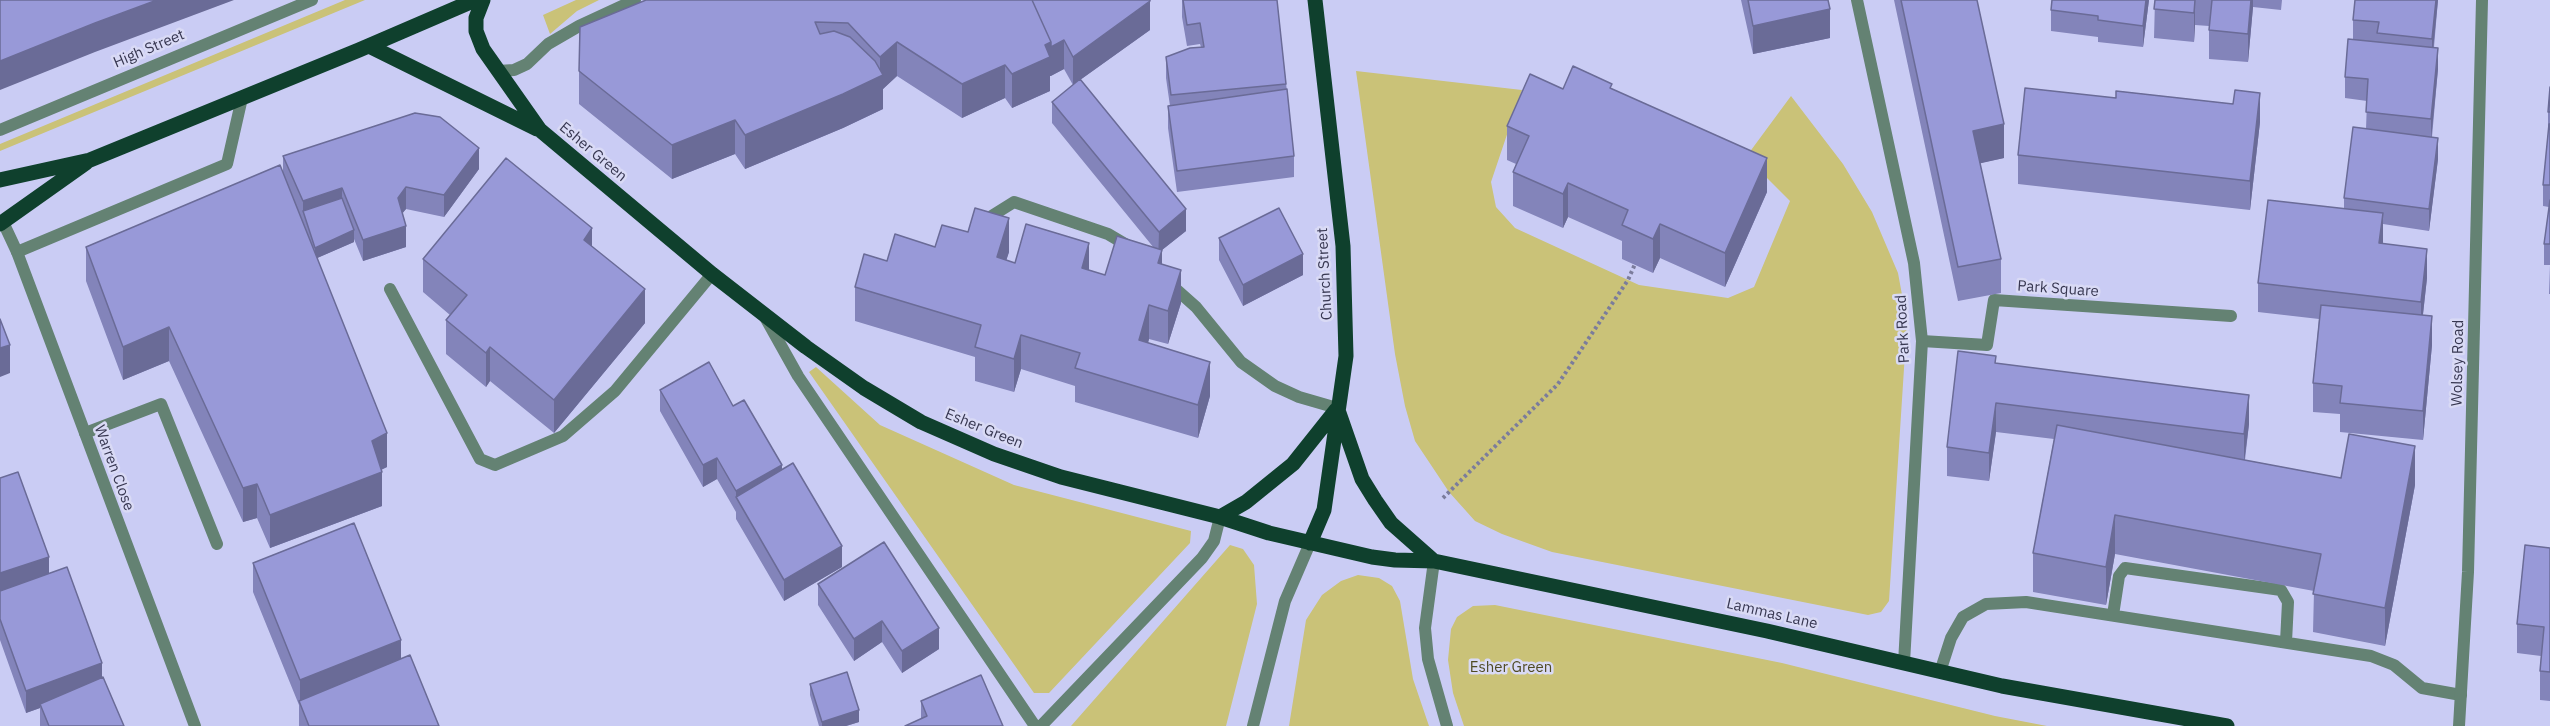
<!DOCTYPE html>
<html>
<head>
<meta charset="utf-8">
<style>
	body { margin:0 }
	canvas { display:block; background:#caccf4 }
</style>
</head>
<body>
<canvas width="2550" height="726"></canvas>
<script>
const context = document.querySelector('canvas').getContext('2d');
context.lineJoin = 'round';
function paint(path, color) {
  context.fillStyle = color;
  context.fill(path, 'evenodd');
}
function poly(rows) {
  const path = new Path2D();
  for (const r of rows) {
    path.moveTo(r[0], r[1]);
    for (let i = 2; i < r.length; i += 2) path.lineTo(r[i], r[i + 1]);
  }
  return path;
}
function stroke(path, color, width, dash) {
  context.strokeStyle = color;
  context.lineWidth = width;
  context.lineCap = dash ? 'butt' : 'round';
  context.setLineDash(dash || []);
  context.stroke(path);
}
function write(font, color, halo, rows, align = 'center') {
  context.font = font + ' "IBM Plex Sans",sans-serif';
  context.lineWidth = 5;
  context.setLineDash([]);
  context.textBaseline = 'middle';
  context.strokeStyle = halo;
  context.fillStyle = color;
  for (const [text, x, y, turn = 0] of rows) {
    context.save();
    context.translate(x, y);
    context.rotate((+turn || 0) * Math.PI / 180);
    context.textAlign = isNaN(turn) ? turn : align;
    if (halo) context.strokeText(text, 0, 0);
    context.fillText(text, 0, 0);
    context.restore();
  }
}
paint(poly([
	[345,0,365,0,0,151,0,144],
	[576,0,599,0,577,11,550,34,543,15],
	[1356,71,1522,90,1491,182,1496,207,1515,228,1639,285,1728,298,1754,287,1790,201,1746,157,1791,96,1843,164,1872,212,1898,273,1907,322,1889,601,1881,612,1868,615,1552,552,1502,534,1475,521,1449,492,1415,441,1405,406,1395,354],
	[816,367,880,425,1014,485,1191,531,1190,543,1049,693,1034,693,809,372],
	[1230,545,1243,549,1254,565,1257,604,1226,726,1071,726],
	[1358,575,1379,578,1392,586,1400,601,1413,679,1429,726,1289,726,1306,620,1322,595,1341,581],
	[1495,605,1782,663,1995,716,2047,726,1464,726,1453,693,1448,660,1451,629,1457,617,1473,606]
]), '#cac278');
stroke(poly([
	[1443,498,1558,384,1628,280,1635,264]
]), '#7b7c9c', 4, [3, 3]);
stroke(poly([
	[498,71,514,70,527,64,548,44,579,26,635,0],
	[0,130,312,0],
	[982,222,1014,202,1108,234,1130,247],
	[17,252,227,164,242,98],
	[1169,283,1196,307,1241,362,1275,386,1299,397,1337,408],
	[390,289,480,459,495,465,563,436,615,391,712,274],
	[85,433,161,404,217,544],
	[2113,615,2119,576,2125,568,2281,590,2288,602,2286,642],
	[1940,672,1951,638,1963,617,1986,604,2026,602,2371,656,2394,665,2422,688,2461,695]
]), '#648273', 12);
stroke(poly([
	[1922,341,1987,345,1994,300,2231,316]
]), '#648273', 12);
stroke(poly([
	[1857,0,1914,263,1922,341,1904,663],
	[3,222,17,252,195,726],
	[765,317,798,376,1035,726],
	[1434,561,1425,628,1428,659,1447,726],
	[1041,726,1202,558,1214,541,1220,517],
	[1253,726,1285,601,1310,543],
	[2459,726,2468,572,2482,0]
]), '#648273', 12);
stroke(poly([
	[483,0,476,18,476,31,483,49,540,130,712,274,806,347,864,388,921,422,994,454,1061,477,1220,517,1269,533,1372,557,1395,560,1434,561,1767,631,2002,686,2227,726],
	[369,46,537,129],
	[0,180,90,160,359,50,475,0],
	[0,224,86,163],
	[1339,413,1362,479,1375,500,1391,523,1434,561],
	[1220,517,1246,502,1293,464,1336,410],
	[1310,543,1324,510,1346,356,1343,246,1315,0]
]), '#0f402d', 15);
paint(poly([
	[646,0,1150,30,1080,80,1186,231,1162,250,1162,264,1181,303,1168,344,1149,339,1148,343,1210,396,1198,438,1075,402,1075,386,1021,369,1014,392,975,381,975,357,855,321,855,287,887,261,935,247,1009,252,1006,260,1015,263,1089,271,1105,275,1154,248,1052,123,1052,102,1073,85,1064,69,1050,76,1050,91,1012,108,1005,98,962,118,897,76,883,89,883,109,843,128,745,169,735,154,672,179,579,104,579,71],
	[1182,0,1277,0,1294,156,1294,177,1177,192,1168,128,1168,106,1170,106,1166,78,1166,57,1201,47,1200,44,1187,46,1182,17],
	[1741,0,1828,0,1830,38,1753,54],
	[1894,0,1977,0,2004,158,1980,163,2001,259,2001,293,1958,301],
	[2052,0,2149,0,2143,47,2098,42,2098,37,2051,31,2051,10],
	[2155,0,2282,0,2281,10,2253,7,2248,62,2209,59,2209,26,2195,25,2194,42,2154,38],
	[2355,0,2438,0,2434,47,2438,69,2432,137,2438,159,2429,231,2383,224,2383,244,2427,278,2423,315,2432,345,2423,440,2340,432,2340,414,2313,412,2313,383,2319,319,2258,312,2258,283,2344,209,2344,198,2366,129,2367,101,2345,98,2345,77,2353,39,2353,20],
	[2550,87,2550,294,2549,294,2550,265,2544,265,2544,244,2549,207,2543,206,2543,185,2548,134,2548,112],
	[1563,89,1612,89,1767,192,1725,287,1660,258,1653,273,1622,259,1622,241,1568,217,1563,228,1513,206,1513,172,1516,164,1507,160,1507,126],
	[2260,122,2250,210,2018,184,2018,155],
	[283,156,479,169,444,217,406,209,402,213,406,247,363,261,354,239,354,242,317,258,387,467,381,470,382,506,270,548,257,518,243,522,169,361,123,380,86,281,86,247,283,173],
	[1219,238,1303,275,1243,306,1219,260],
	[592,247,645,323,554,433,490,381,486,387,446,354,446,320,450,315,423,292,423,259],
	[1996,363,2249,424,2245,460,2341,478,2415,485,2385,646,2313,632,2314,591,2115,554,2106,605,2033,592,2033,553,2054,439,1996,432,1989,481,1947,476,1947,447],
	[660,390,733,406,782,470,842,567,784,601,736,519,736,512,717,479,703,487,660,411],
	[0,478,102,677,124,726,40,726,40,708,26,713,0,640],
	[2550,548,2550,701,2540,700,2540,671,2541,656,2517,653,2517,624],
	[253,563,401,659,439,726,299,726,299,705,253,592],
	[818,584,939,649,902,673,882,642,854,661,818,605],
	[810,684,859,722,846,726,819,726,810,695],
	[921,701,1003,726,921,719]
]), '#8384ba');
paint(poly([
	[157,0,234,0,95,52,0,90,0,61,95,23],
	[2146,0,2149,0,2143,47,2143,26],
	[2195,0,2195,25,2194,42,2194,13],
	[2251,0,2253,0,2253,7,2248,62,2248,34],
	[2436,0,2438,0,2432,60,2432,39],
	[1150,1,1150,30,1073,85,1073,57],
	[1830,9,1830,38,1753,54,1753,26],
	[1064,40,1064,69,1051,76,1051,47],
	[897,42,897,76,883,89,883,109,843,128,745,169,745,135,880,76,880,57],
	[1051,42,1051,76,1050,76,1050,91,1012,108,1012,74,1045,45],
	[2438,48,2438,69,2431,140,2431,119],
	[1005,65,1005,98,962,118,962,84],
	[2260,93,2260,122,2250,210,2250,181],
	[735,120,735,154,672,179,672,145],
	[2004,124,2004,158,1973,165,1973,131],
	[2438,138,2438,159,2429,231,2429,209],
	[479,148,479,169,444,217,444,195],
	[1767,158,1767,192,1725,287,1725,253],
	[1568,183,1568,217,1563,228,1563,194],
	[406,187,406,209,398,219,398,198],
	[342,188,342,210,303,211,303,201],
	[1186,209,1186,231,1162,250,1162,284,1158,263,1159,232],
	[2383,213,2383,242,2379,272,2379,243],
	[1009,218,1009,252,997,290,997,257],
	[1660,224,1660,258,1653,273,1653,239],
	[406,226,406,247,363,261,363,240],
	[592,228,592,262,584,240],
	[354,230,354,242,315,259,315,248],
	[1089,243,1089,277,1082,268],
	[2427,249,2427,278,2421,331,2421,302],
	[1303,254,1303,275,1243,306,1243,285],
	[1181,270,1181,303,1168,344,1168,311],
	[645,289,645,323,554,433,554,400],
	[1149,305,1149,339,1139,374,1139,340],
	[2432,316,2432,345,2423,440,2423,411],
	[169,327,169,361,123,380,123,347],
	[1021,335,1021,369,1014,392,1014,359],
	[10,345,10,373,0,377,0,348],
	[490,347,490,381,486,387,486,353],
	[1210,362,1210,396,1198,438,1198,405],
	[2249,395,2249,424,2244,463,2244,434],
	[1996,403,1996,432,1989,481,1989,453],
	[387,433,387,467,372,474,372,441],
	[2415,446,2415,485,2385,646,2385,608],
	[717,458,717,479,703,487,703,465],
	[782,465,782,487,736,498,736,491],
	[382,472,382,506,270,548,270,515],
	[257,484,257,518,243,522,243,488],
	[2115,515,2115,554,2106,605,2106,567],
	[842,546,842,567,784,601,784,580],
	[49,557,49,586,0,602,0,573],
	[882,621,882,642,854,661,854,639],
	[939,628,939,649,902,673,902,651],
	[401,640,401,669,300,706,300,680],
	[102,663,102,685,40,704,40,708,26,713,26,691],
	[859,710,859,722,846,726,822,726,822,722]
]), '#6a6b97');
const building = poly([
	[0,0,157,0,95,23,0,61,0,0],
	[646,0,1032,0,1051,42,1045,45,1050,57,1012,74,1005,65,962,84,897,42,880,57,848,23,815,22,820,34,834,31,850,37,875,61,883,75,843,94,745,135,735,120,672,145,579,71,580,27,646,0],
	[1032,0,1150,0,1150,1,1073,57,1064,40,1051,47,1051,42,1032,0],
	[1183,0,1277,0,1286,84,1171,95,1166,57,1190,48,1204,47,1200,23,1187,25,1183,0],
	[1748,0,1828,0,1830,9,1753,26,1748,0],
	[1901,0,1977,0,2004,124,1973,131,2001,259,1958,267,1901,0],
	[2052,0,2146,0,2143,26,2098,20,2098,16,2051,10,2052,0],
	[2155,0,2195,0,2194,13,2154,9,2155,0],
	[2212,0,2251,0,2248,34,2209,30,2212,0],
	[2355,0,2436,0,2432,39,2377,33,2379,22,2353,20,2355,0],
	[2348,39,2438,48,2431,119,2366,112,2368,79,2345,77,2348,39],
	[1573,66,1612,84,1610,88,1767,158,1725,253,1660,224,1653,239,1622,225,1628,210,1568,183,1563,194,1513,172,1529,136,1507,126,1530,74,1563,89,1573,66],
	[1080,79,1186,209,1159,232,1052,102,1080,79],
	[2550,87,2550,112,2548,112,2550,87],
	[2025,88,2116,98,2116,91,2233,104,2235,90,2260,93,2250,181,2018,155,2025,88],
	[1287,89,1294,156,1177,171,1168,106,1287,89],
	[415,113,440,117,479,148,444,195,406,187,398,198,406,226,363,240,342,188,303,201,283,156,415,113],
	[2549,124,2550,124,2550,185,2543,185,2549,124],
	[2353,127,2438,138,2429,209,2344,198,2353,127],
	[506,158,592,228,584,240,645,289,554,400,490,347,486,353,446,320,467,295,423,259,506,158],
	[280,165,387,433,372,441,382,472,270,515,257,484,243,488,169,327,123,347,86,247,280,165],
	[342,198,354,230,315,248,303,211,342,198],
	[2268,200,2383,213,2379,243,2427,249,2421,302,2258,283,2268,200],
	[2550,200,2550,244,2544,244,2550,200],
	[975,208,1009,218,997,257,1015,263,1026,224,1089,243,1082,268,1105,275,1117,236,1162,250,1158,263,1181,270,1168,311,1149,305,1139,340,1210,362,1198,405,1075,368,1080,353,1021,335,1014,359,975,347,981,325,855,287,864,254,887,261,895,234,935,247,942,225,968,232,975,208],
	[1279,208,1303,254,1243,285,1219,238,1279,208],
	[2321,305,2432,316,2423,411,2340,403,2342,386,2313,383,2321,305],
	[0,319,10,345,0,348,0,319],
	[1958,351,1996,356,1995,363,2249,395,2244,434,1996,403,1989,453,1947,447,1958,351],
	[709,362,733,406,744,400,782,465,736,491,717,458,703,465,660,390,709,362],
	[2057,425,2341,478,2349,434,2415,446,2385,608,2313,594,2321,554,2115,515,2106,567,2033,553,2057,425],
	[793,463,842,546,784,580,736,497,793,463],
	[18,472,49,557,0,573,0,478,18,472],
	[354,523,401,640,300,680,253,563,354,523],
	[884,542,939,628,902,651,882,621,854,639,818,584,884,542],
	[2525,545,2550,548,2550,672,2540,671,2544,627,2517,624,2525,545],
	[67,567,102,663,26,691,0,619,0,591,67,567],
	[410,655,439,726,309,726,299,701,410,655],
	[847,672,859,710,822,722,810,684,847,672],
	[981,675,1003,726,905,726,927,716,921,701,981,675],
	[103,677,124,726,49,726,40,704,103,677]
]);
paint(building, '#9899d8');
stroke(building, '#6a6b97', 1.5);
write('15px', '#373751', '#d9daf5', [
	["High Street",149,49,-23],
	["Esher Green",593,152,40],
	["Church Street",1325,274,-93],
	["Park Square",2058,289,4],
	["Park Road",1903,329,-93],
	["Wolsey Road",2458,363,-89],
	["Esher Green",984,429,22],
	["Warren Close",114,468,70],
	["Lammas Lane",1772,614,13]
]);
write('15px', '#4f4b23', '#d9daf5', [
	["Esher Green",1511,668]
]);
</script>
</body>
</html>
